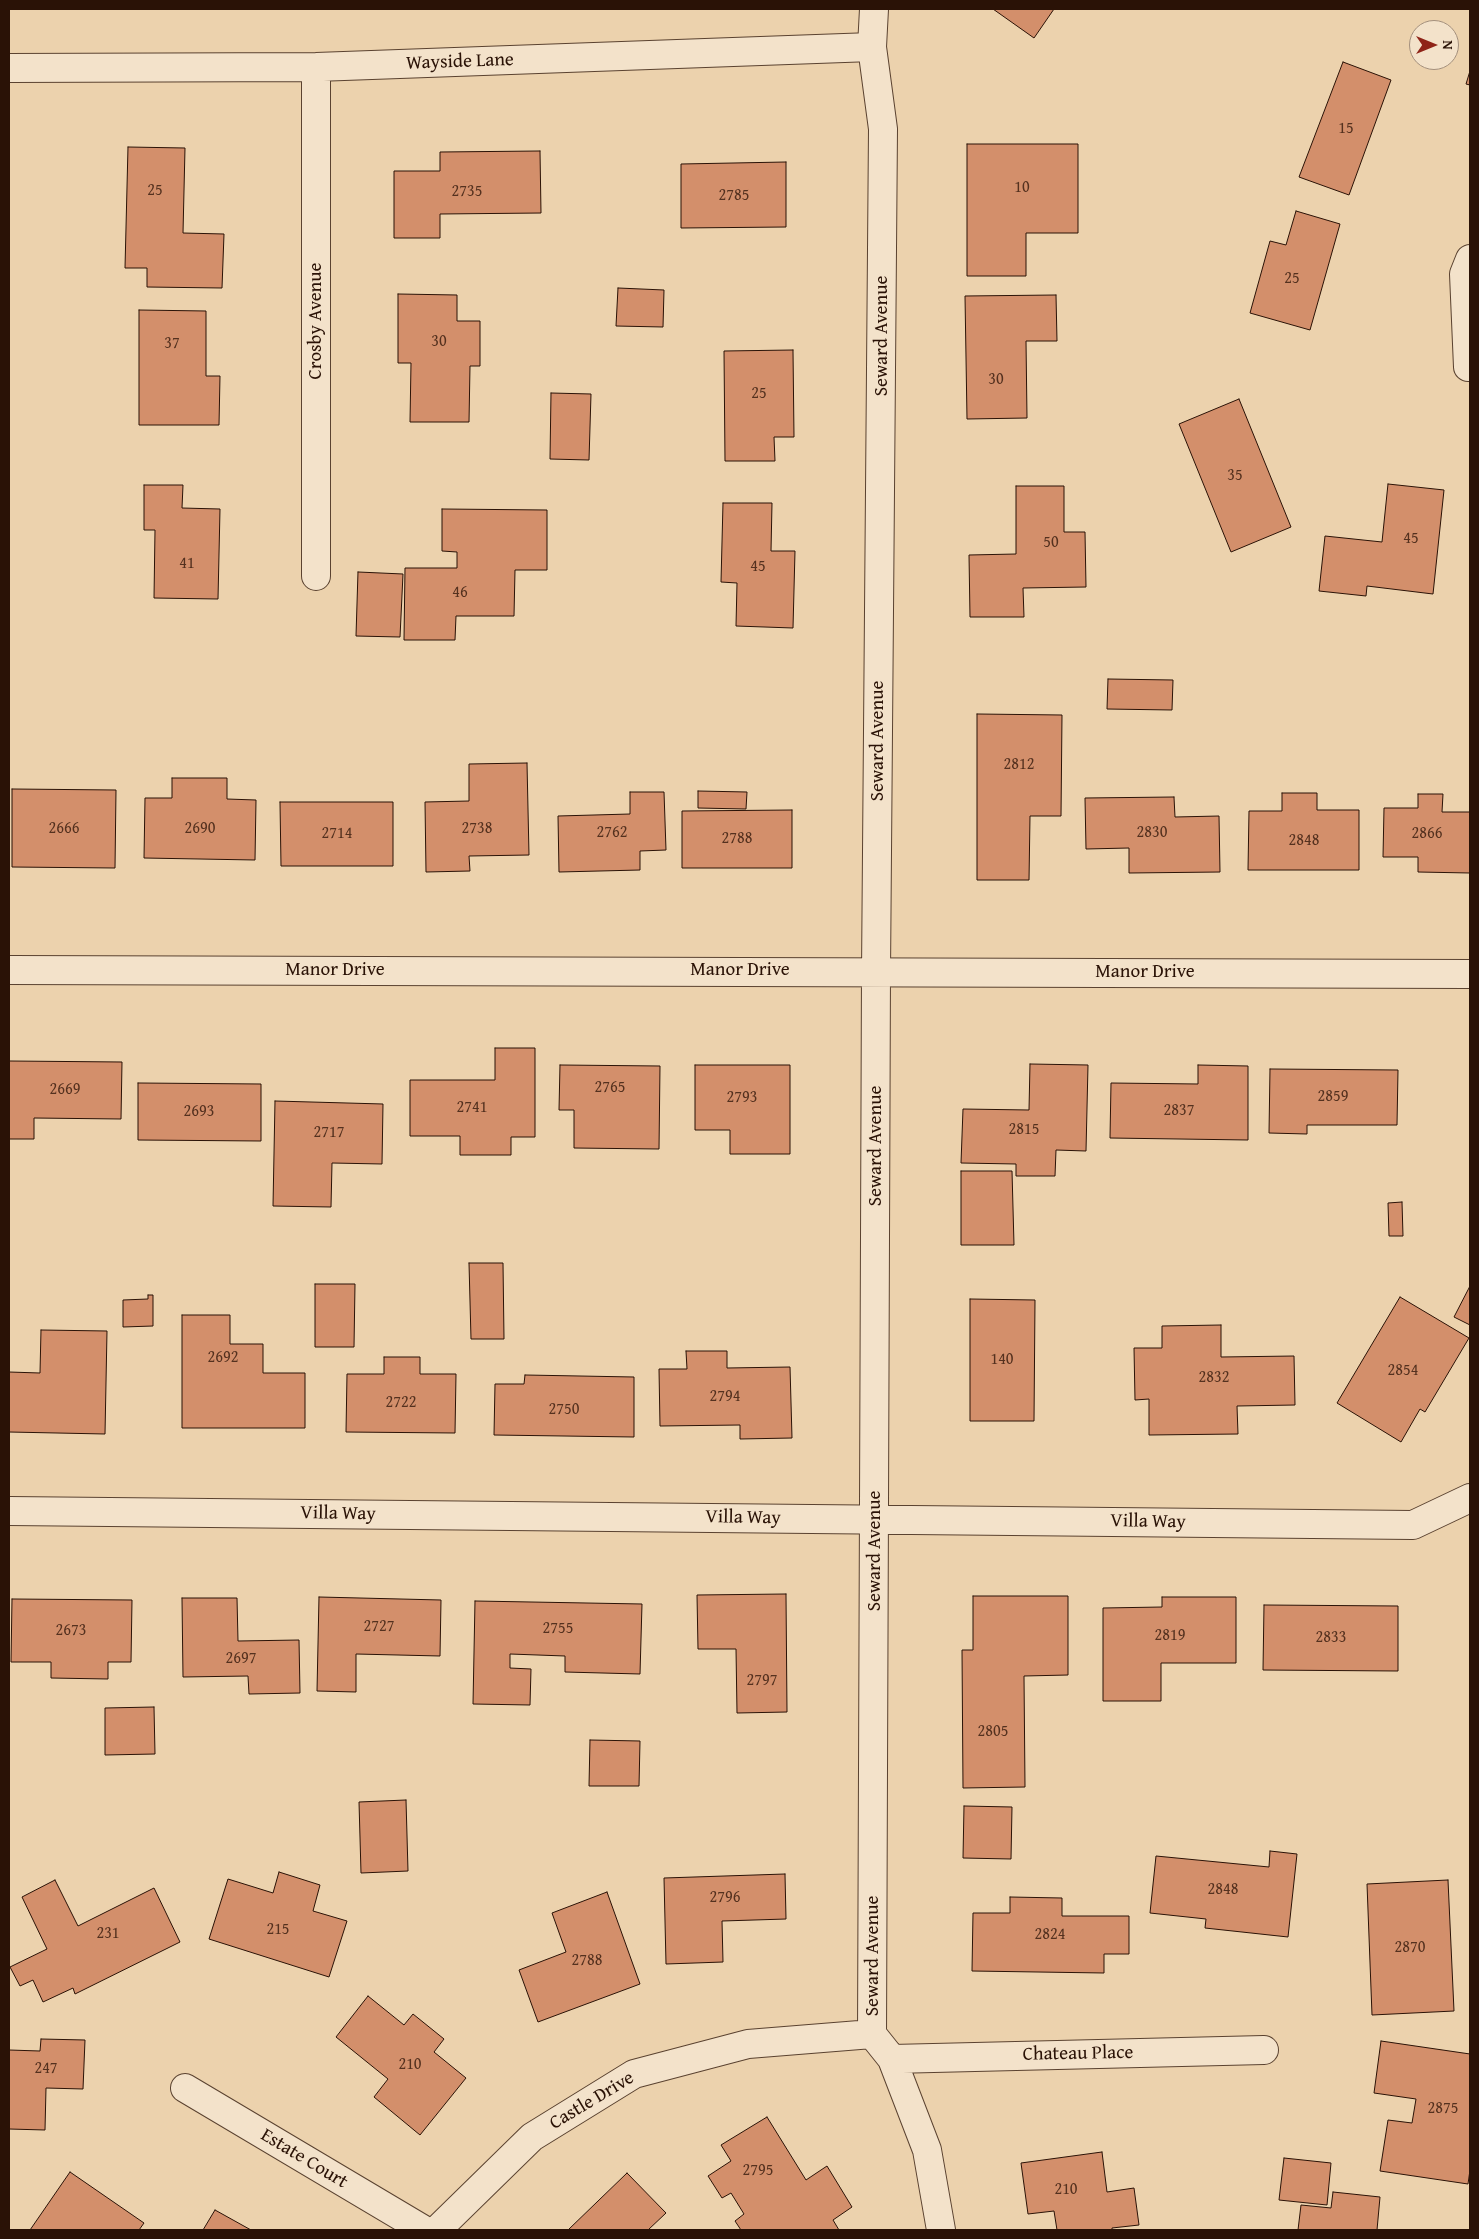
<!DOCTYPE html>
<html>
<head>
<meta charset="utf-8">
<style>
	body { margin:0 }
	#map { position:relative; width:1479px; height:2239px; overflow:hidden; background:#ecd2ad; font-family:"Gentium Book Plus",serif }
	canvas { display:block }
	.frame { position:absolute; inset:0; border:10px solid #2a1206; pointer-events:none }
	.north { position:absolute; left:1409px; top:20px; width:50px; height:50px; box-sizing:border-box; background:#f3e2ca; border:1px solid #a38f7c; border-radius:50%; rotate:90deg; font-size:14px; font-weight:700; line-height:20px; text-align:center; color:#2a1206 }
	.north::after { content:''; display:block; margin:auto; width:18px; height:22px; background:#8f2418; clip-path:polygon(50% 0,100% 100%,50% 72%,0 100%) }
</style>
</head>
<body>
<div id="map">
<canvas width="1479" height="2239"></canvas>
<div class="frame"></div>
<div class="north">N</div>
</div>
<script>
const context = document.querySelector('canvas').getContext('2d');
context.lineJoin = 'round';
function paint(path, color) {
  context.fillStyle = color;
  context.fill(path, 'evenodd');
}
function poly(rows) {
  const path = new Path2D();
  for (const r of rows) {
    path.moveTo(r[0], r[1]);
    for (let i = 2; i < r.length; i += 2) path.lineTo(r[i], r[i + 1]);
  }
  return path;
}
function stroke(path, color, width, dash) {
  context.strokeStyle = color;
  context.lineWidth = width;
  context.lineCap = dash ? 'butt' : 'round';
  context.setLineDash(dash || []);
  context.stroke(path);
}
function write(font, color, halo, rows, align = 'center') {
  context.font = font + ' "Gentium Book Plus",serif';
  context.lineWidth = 4.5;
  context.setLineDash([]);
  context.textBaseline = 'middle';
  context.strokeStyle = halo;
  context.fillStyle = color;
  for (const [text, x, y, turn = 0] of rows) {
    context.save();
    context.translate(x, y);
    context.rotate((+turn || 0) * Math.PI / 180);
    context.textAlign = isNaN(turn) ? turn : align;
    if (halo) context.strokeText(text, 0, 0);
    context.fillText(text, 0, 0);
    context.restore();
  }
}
const building = poly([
	[993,9,1054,9,1034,38,993,9],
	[1343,62,1391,80,1349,195,1299,177,1343,62],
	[1470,71,1470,85,1466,84,1470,71],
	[967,144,1078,144,1078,233,1026,233,1026,276,967,276,967,144],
	[128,147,185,148,183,233,224,234,222,288,147,287,147,268,125,268,128,147],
	[540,151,541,213,440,214,440,238,394,238,394,171,440,171,440,152,540,151],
	[786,162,786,227,681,228,681,164,786,162],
	[1296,211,1340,224,1310,330,1250,313,1270,241,1286,245,1296,211],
	[618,288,664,290,663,327,616,326,618,288],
	[398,294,457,295,457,321,480,321,480,366,470,366,469,422,410,422,411,363,398,363,398,294],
	[1056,295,1057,341,1026,341,1027,418,967,419,965,296,1056,295],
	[139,310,206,311,206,376,220,376,219,425,139,425,139,310],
	[793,350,794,437,774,437,775,461,725,461,724,351,793,350],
	[551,393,591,394,589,460,550,459,551,393],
	[1239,399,1291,527,1231,552,1179,424,1239,399],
	[1388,484,1444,490,1433,594,1367,586,1366,596,1319,591,1325,536,1382,542,1388,484],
	[144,485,183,485,182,508,220,509,218,599,154,598,155,530,144,530,144,485],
	[1016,486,1064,486,1064,532,1085,532,1086,587,1023,588,1024,617,970,617,969,555,1016,554,1016,486],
	[723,503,772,503,771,551,795,551,793,628,736,626,737,583,721,582,723,503],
	[442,509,547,510,547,570,515,570,514,616,456,616,455,640,404,640,405,568,457,568,457,552,442,551,442,509],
	[358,572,403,574,400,637,356,636,358,572],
	[1108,679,1173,680,1172,710,1107,709,1108,679],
	[977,714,1062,715,1061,816,1030,816,1029,880,977,880,977,714],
	[527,763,529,855,469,856,470,871,426,872,425,802,469,801,469,764,527,763],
	[172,778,227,778,227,799,256,800,255,860,144,858,145,798,172,798,172,778],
	[12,789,116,790,115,868,12,867,12,789],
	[698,791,747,792,746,809,698,808,698,791],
	[630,792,664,792,666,850,640,851,640,870,559,872,558,816,630,814,630,792],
	[1282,793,1317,793,1317,810,1359,810,1359,870,1248,870,1249,811,1282,811,1282,793],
	[1418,794,1443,794,1442,812,1470,812,1470,873,1418,872,1418,857,1383,857,1384,808,1418,808,1418,794],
	[1174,797,1175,817,1219,816,1220,872,1129,873,1129,848,1086,849,1085,798,1174,797],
	[280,802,393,802,393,866,281,866,280,802],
	[792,810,792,868,682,868,682,811,792,810],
	[495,1048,535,1048,535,1137,511,1137,511,1155,460,1155,460,1136,410,1136,410,1080,495,1080,495,1048],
	[9,1061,122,1062,121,1119,34,1118,34,1139,9,1139,9,1061],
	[1030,1064,1088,1065,1086,1151,1056,1150,1055,1176,1016,1176,1016,1164,961,1163,963,1109,1029,1110,1030,1064],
	[560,1065,660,1066,659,1149,574,1148,574,1110,559,1110,560,1065],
	[695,1065,790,1065,790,1154,730,1154,730,1130,695,1130,695,1065],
	[1198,1065,1248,1066,1248,1140,1110,1138,1111,1083,1198,1084,1198,1065],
	[1270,1069,1398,1070,1397,1125,1307,1125,1307,1134,1269,1133,1270,1069],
	[138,1083,261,1084,261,1141,138,1140,138,1083],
	[275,1101,383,1104,382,1164,332,1163,331,1207,273,1206,275,1101],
	[961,1171,1012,1171,1014,1245,961,1245,961,1171],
	[1402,1202,1403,1236,1389,1236,1388,1203,1402,1202],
	[469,1263,503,1263,504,1339,471,1339,469,1263],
	[315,1284,355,1284,354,1347,315,1347,315,1284],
	[1470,1286,1470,1325,1454,1317,1470,1286],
	[148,1295,153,1295,153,1326,123,1327,123,1300,148,1299,148,1295],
	[1400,1297,1469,1338,1425,1412,1420,1409,1401,1442,1337,1403,1400,1297],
	[970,1299,1035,1300,1034,1421,970,1421,970,1299],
	[182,1315,230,1315,230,1344,263,1344,263,1373,305,1373,305,1428,182,1428,182,1315],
	[1221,1325,1221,1357,1294,1356,1295,1405,1237,1406,1238,1434,1149,1435,1149,1399,1135,1400,1134,1348,1162,1348,1162,1326,1221,1325],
	[41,1330,107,1331,105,1434,9,1432,9,1372,40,1373,41,1330],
	[686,1351,727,1351,727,1368,790,1367,792,1438,740,1439,740,1425,660,1426,659,1369,687,1369,686,1351],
	[384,1357,420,1357,420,1374,456,1374,455,1433,346,1432,347,1374,384,1374,384,1357],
	[525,1375,634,1377,634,1437,494,1435,495,1384,524,1384,525,1375],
	[786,1594,787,1712,737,1713,736,1649,698,1649,697,1595,786,1594],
	[973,1596,1068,1596,1068,1675,1024,1676,1025,1787,963,1788,962,1650,973,1650,973,1596],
	[319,1597,441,1600,440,1656,356,1654,356,1692,317,1691,319,1597],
	[1162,1597,1236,1597,1236,1663,1161,1663,1161,1701,1103,1701,1103,1608,1162,1607,1162,1597],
	[182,1598,237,1598,238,1641,299,1640,300,1693,249,1694,248,1676,183,1677,182,1598],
	[12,1599,132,1600,131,1662,108,1662,108,1679,51,1678,51,1662,11,1662,12,1599],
	[475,1601,642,1604,640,1674,565,1672,565,1656,510,1654,510,1668,531,1669,530,1705,473,1704,475,1601],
	[1264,1605,1398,1606,1398,1671,1263,1670,1264,1605],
	[154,1707,155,1754,105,1755,105,1708,154,1707],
	[590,1740,640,1741,639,1786,589,1786,590,1740],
	[406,1800,408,1871,361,1873,359,1802,406,1800],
	[964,1806,1012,1807,1011,1859,963,1858,964,1806],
	[1270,1851,1297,1854,1288,1937,1205,1928,1206,1919,1150,1913,1156,1856,1269,1867,1270,1851],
	[279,1872,320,1885,313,1911,347,1921,329,1977,209,1939,228,1879,273,1893,279,1872],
	[785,1874,786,1919,722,1921,723,1962,666,1964,664,1878,785,1874],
	[55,1880,78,1926,154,1888,180,1942,75,1994,73,1988,43,2002,33,1980,20,1986,10,1967,47,1949,22,1897,55,1880],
	[1448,1880,1454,2011,1372,2015,1367,1884,1448,1880],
	[607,1892,640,1984,538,2022,519,1970,566,1952,552,1913,607,1892],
	[1010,1897,1062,1898,1062,1916,1129,1916,1129,1954,1104,1954,1104,1973,972,1971,973,1913,1010,1913,1010,1897],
	[368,1996,404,2025,413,2014,444,2039,434,2052,466,2078,420,2135,374,2097,388,2079,336,2037,368,1996],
	[41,2039,85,2040,83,2089,46,2088,45,2130,9,2129,9,2050,40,2051,41,2039],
	[1381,2041,1470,2054,1470,2170,1468,2184,1380,2171,1388,2120,1412,2123,1416,2099,1374,2093,1381,2041],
	[767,2117,806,2180,827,2166,852,2207,833,2220,839,2230,741,2230,735,2221,744,2214,731,2193,722,2198,708,2176,731,2161,721,2145,767,2117],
	[1102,2152,1107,2192,1134,2188,1139,2225,1112,2228,1112,2230,1057,2230,1054,2211,1028,2214,1021,2163,1102,2152],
	[1284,2158,1331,2163,1327,2205,1279,2200,1284,2158],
	[70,2172,144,2223,139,2230,30,2230,70,2172],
	[627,2173,666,2213,648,2230,568,2230,627,2173],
	[1333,2192,1380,2197,1377,2230,1298,2230,1301,2205,1331,2208,1333,2192],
	[215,2210,251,2230,203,2230,215,2210]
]);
paint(building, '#d38f6b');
stroke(building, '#2a1206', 1);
const street = poly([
	[874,9,872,47,883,129,876,971,872,2034,892,2059,927,2150,941,2230],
	[316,67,316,576],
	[9,68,316,67,872,47],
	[1468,367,1464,274,1470,259],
	[9,970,1470,974],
	[9,1511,1413,1525,1470,1498],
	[892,2059,1264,2050],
	[185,2088,424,2230],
	[437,2230,532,2137,634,2074,748,2044,872,2034]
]);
stroke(street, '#5a4230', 30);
stroke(street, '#f3e2ca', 28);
write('16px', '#54311f', null, [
	["15",1346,129],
	["10",1022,188],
	["25",155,191],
	["2735",467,192],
	["2785",734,196],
	["25",1292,279],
	["30",439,342],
	["37",172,344],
	["30",996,380],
	["25",759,394],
	["35",1235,476],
	["45",1411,539],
	["50",1051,543],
	["41",187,564],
	["45",758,567],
	["46",460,593],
	["2812",1019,765],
	["2666",64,829],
	["2690",200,829],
	["2738",477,829],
	["2762",612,833],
	["2830",1152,833],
	["2714",337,834],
	["2866",1427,834],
	["2788",737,839],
	["2848",1304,841],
	["2765",610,1088],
	["2669",65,1090],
	["2859",1333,1097],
	["2793",742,1098],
	["2741",472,1108],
	["2837",1179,1111],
	["2693",199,1112],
	["2815",1024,1130],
	["2717",329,1133],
	["2692",223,1358],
	["140",1002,1360],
	["2854",1403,1371],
	["2832",1214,1378],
	["2794",725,1397],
	["2722",401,1403],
	["2750",564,1410],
	["2727",379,1627],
	["2755",558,1629],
	["2673",71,1631],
	["2819",1170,1636],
	["2833",1331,1638],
	["2697",241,1659],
	["2797",762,1681],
	["2805",993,1732],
	["2848",1223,1890],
	["2796",725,1898],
	["215",278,1930],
	["231",108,1934],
	["2824",1050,1935],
	["2870",1410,1948],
	["2788",587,1961],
	["210",410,2065],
	["247",46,2069],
	["2875",1443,2109],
	["2795",758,2171],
	["210",1066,2190]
]);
write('19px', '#2a1206', '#f3e2ca', [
	["Wayside Lane",460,62,-2],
	["Crosby Avenue",316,321,-90],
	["Seward Avenue",882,336,-90],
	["Seward Avenue",878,741,-90],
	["Manor Drive",335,970],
	["Manor Drive",740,970],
	["Manor Drive",1145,972],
	["Seward Avenue",876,1146,-90],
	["Villa Way",338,1514,1],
	["Villa Way",743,1518,1],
	["Villa Way",1148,1522,1],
	["Seward Avenue",875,1551,-90],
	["Seward Avenue",873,1956,-90],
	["Chateau Place",1078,2054,-1],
	["Castle Drive",592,2101,-31],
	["Estate Court",304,2159,31]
]);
</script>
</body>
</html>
